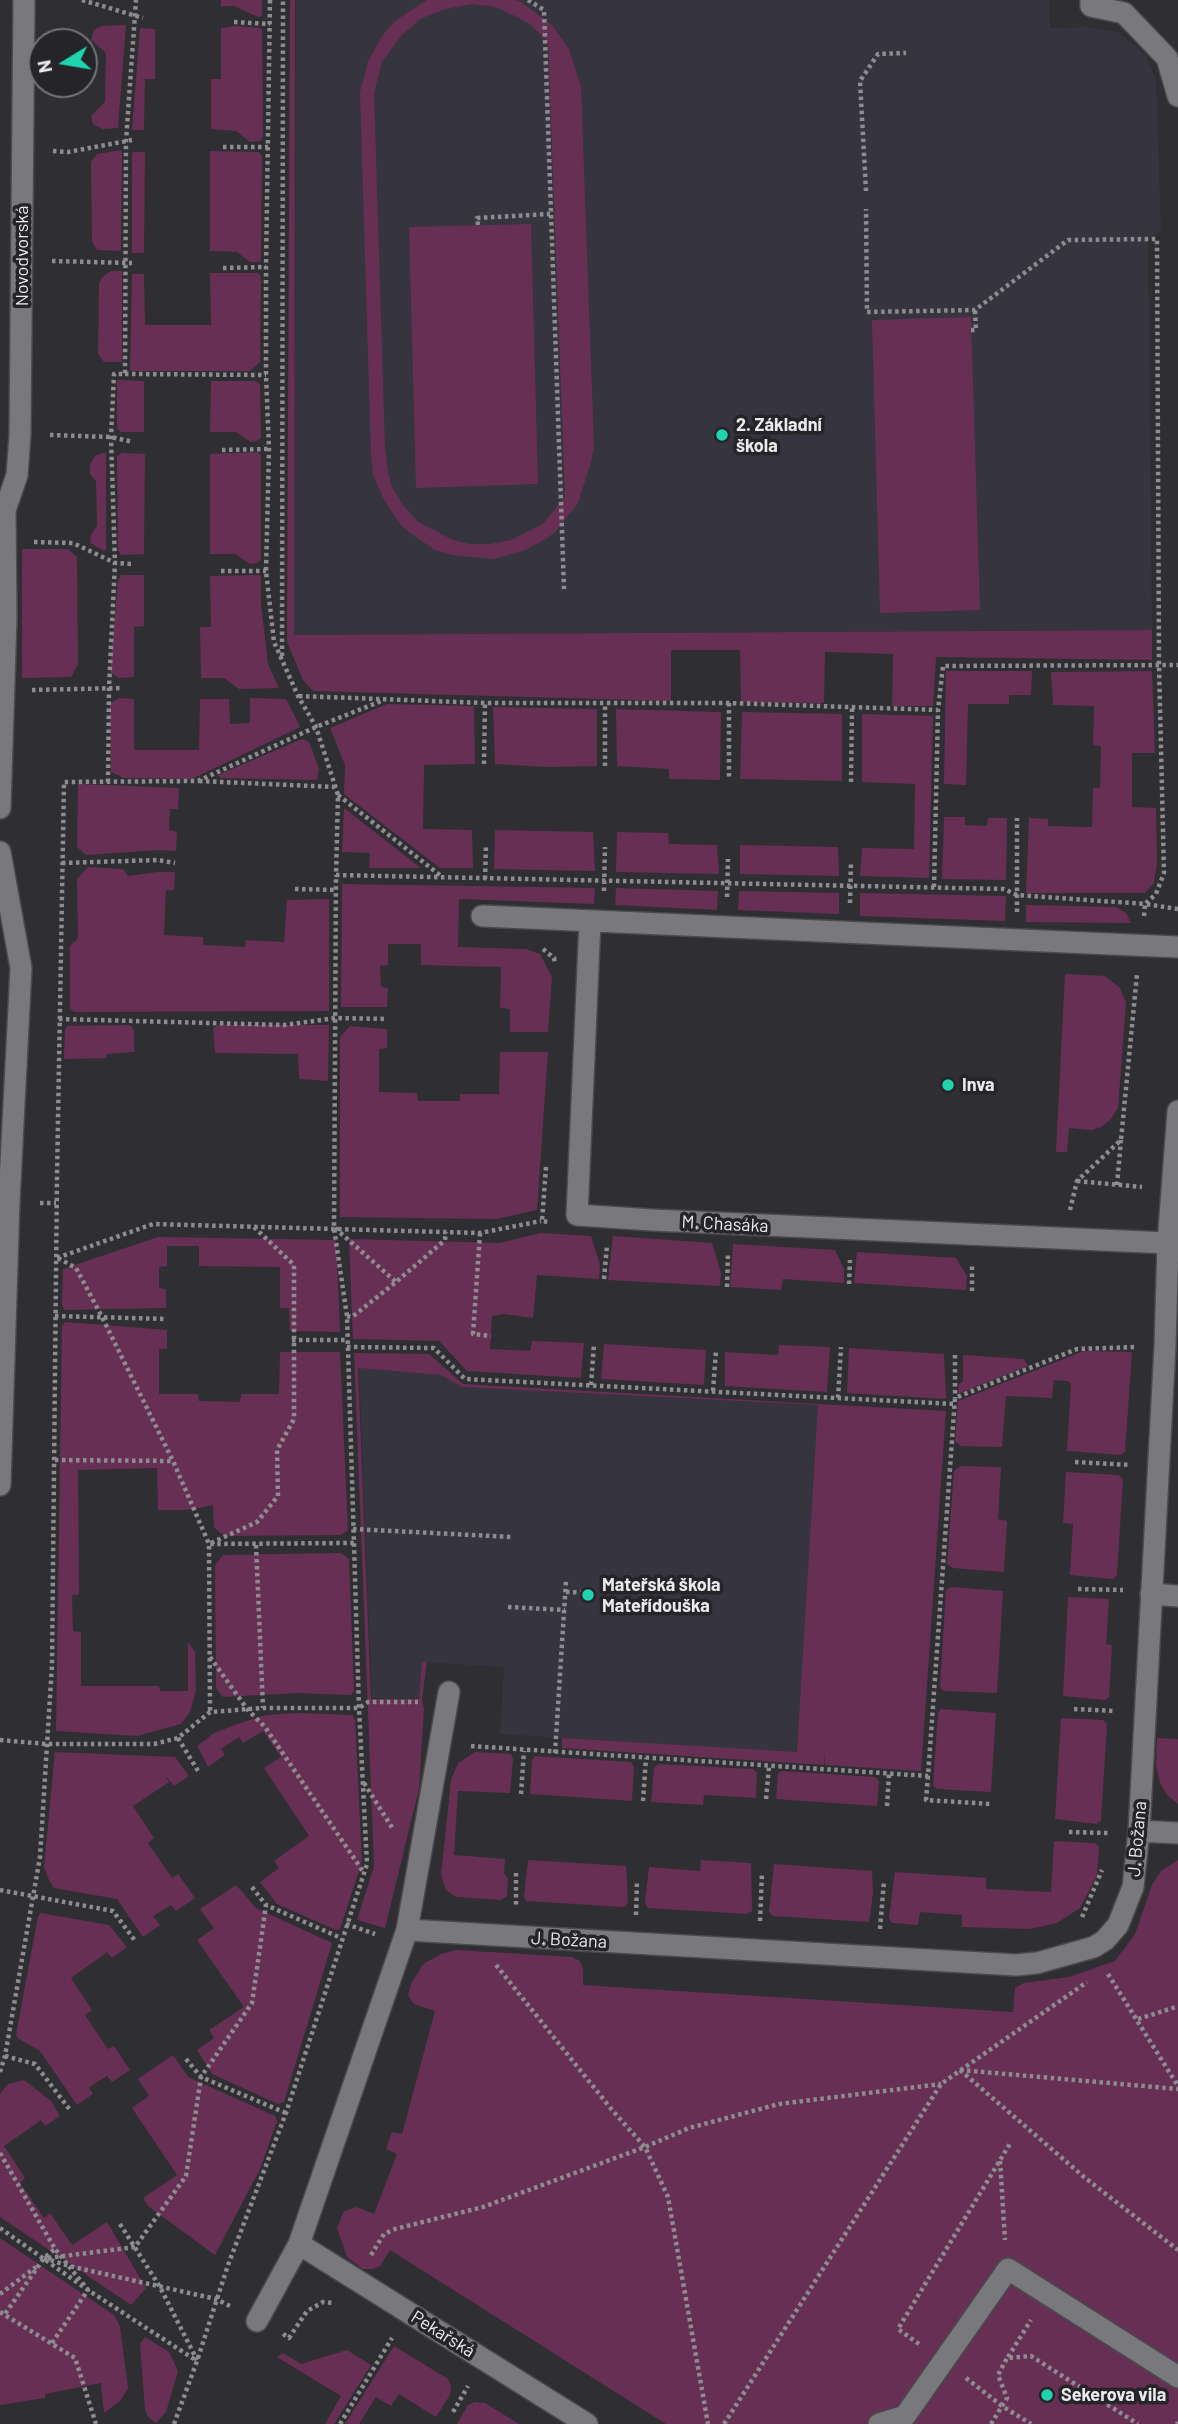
<!DOCTYPE html>
<html>
<head>
<meta charset="utf-8">
<style>
	body { margin:0 }
	#map { position:relative; width:1178px; height:2424px; overflow:hidden; background:#2f2e32; font-family:Barlow,sans-serif }
	canvas { display:block }
	.north { position:absolute; left:28px; top:28px; width:70px; height:70px; box-sizing:border-box; background:#252428; border:2px solid #747377; border-radius:50%; rotate:259deg; font-size:19px; font-weight:700; line-height:28px; text-align:center; color:#eaeaed }
	.north::after { content:''; display:block; margin:auto; width:24px; height:32px; background:#1ed5b0; clip-path:polygon(50% 0,100% 100%,50% 72%,0 100%) }
</style>
</head>
<body>
<div id="map">
<canvas width="1178" height="2424"></canvas>
<div class="north">N</div>
</div>
<script>
const context = document.querySelector('canvas').getContext('2d');
context.lineJoin = 'round';
function paint(path, color) {
  context.fillStyle = color;
  context.fill(path, 'evenodd');
}
function poly(rows) {
  const path = new Path2D();
  for (const r of rows) {
    path.moveTo(r[0], r[1]);
    for (let i = 2; i < r.length; i += 2) path.lineTo(r[i], r[i + 1]);
  }
  return path;
}
function stroke(path, color, width, dash) {
  context.strokeStyle = color;
  context.lineWidth = width;
  context.lineCap = dash ? 'butt' : 'round';
  context.setLineDash(dash || []);
  context.stroke(path);
}
function write(font, color, halo, rows, align = 'center') {
  context.font = font + ' Barlow,sans-serif';
  context.lineWidth = 7;
  context.setLineDash([]);
  context.textBaseline = 'middle';
  context.strokeStyle = halo;
  context.fillStyle = color;
  for (const [text, x, y, turn = 0] of rows) {
    context.save();
    context.translate(x, y);
    context.rotate((+turn || 0) * Math.PI / 180);
    context.textAlign = isNaN(turn) ? turn : align;
    if (halo) context.strokeText(text, 0, 0);
    context.fillText(text, 0, 0);
    context.restore();
  }
}
paint(poly([
	[296,0,1049,0,1050,28,1089,27,1118,32,1145,55,1156,80,1161,230,1148,240,1152,630,294,635],
	[359,1368,441,1375,463,1387,819,1405,798,1753,500,1734,504,1667,423,1662,420,1699,372,1698]
]), '#36343e');
paint(poly([
	[221,0,262,0,262,16,258,17,234,6,221,6],
	[290,0,295,0,294,635,1152,630,1152,660,936,657,933,706,892,706,893,654,825,652,824,703,741,702,740,650,671,650,671,701,313,691,303,680,287,642],
	[427,0,516,0,521,2,552,25,569,49,581,87,594,447,591,462,578,503,556,531,546,539,523,551,493,559,452,555,435,550,409,532,400,524,383,498,373,474,371,456,360,92,368,62,382,36,395,21],
	[473,4,496,7,519,18,531,25,548,42,565,497,543,524,511,540,490,544,469,544,453,540,418,522,403,505,392,487,388,472,385,448,374,93,382,62,401,36,420,19,445,9],
	[126,25,118,128,103,129,93,124,91,116,105,102,106,53,91,40,94,30,102,26],
	[234,26,260,28,262,30,263,137,260,141,250,142,236,131,211,129,211,79,221,79,221,28],
	[140,28,155,29,155,79,145,79,144,130,132,130],
	[122,150,121,251,97,250,92,241,91,162,97,154],
	[210,151,259,152,262,156,261,261,259,262,250,262,237,252,210,251],
	[132,152,145,152,144,253,132,253],
	[531,224,538,484,416,488,409,227],
	[111,271,122,271,122,362,104,362,98,354,99,284,102,277],
	[210,273,258,273,261,276,260,362,250,371,130,371,132,274,144,274,145,325,211,325],
	[971,317,980,610,880,613,872,320],
	[117,380,144,381,144,432,121,432,117,428],
	[211,381,256,381,260,384,261,438,257,441,251,442,236,432,210,432],
	[106,452,106,549,104,551,90,543,91,534,97,526,96,481,90,474,90,464,95,456],
	[258,452,261,455,261,560,257,563,250,564,235,554,210,554,210,454],
	[122,453,145,454,144,554,121,555,118,550,117,456],
	[22,549,68,549,77,557,78,664,71,677,22,678],
	[121,575,144,575,144,626,134,627,134,677,119,678,110,672,118,581],
	[261,575,261,604,268,664,279,688,239,689,224,678,201,678,200,627,211,627,210,576],
	[946,671,1032,671,1031,695,1009,695,1009,704,968,704,966,785,944,784],
	[1152,671,1155,753,1132,753,1132,807,1156,808,1157,864,1154,883,1145,893,1026,893,1029,818,1048,819,1048,826,1092,827,1093,788,1100,788,1101,746,1093,745,1094,706,1053,705,1051,672],
	[119,698,134,699,134,750,199,750,200,699,229,699,230,724,250,723,250,698,286,699,300,727,192,779,124,778,111,772,110,703],
	[387,704,474,706,475,764,424,765,423,829,472,830,473,868,440,868,344,794,345,765,330,728],
	[493,707,597,709,597,766,547,767,495,764],
	[616,709,721,712,720,780,669,779,669,769,617,766],
	[742,712,842,714,842,781,740,779],
	[862,714,933,716,929,878,860,876,862,848,914,849,915,784,862,782],
	[302,739,309,742,319,769,317,780,220,778,218,775],
	[78,784,179,788,178,809,170,809,169,830,177,832,176,851,159,850,86,855,77,847],
	[344,808,421,868,369,868,370,853,342,852],
	[944,817,965,817,965,825,987,826,988,818,1007,818,1006,880,942,879],
	[495,830,593,832,595,871,494,869],
	[617,832,668,833,669,844,717,845,719,874,616,872],
	[740,845,838,847,839,876,740,874],
	[88,867,123,869,128,876,158,872,175,872,174,890,166,890,164,935,203,937,203,945,245,947,246,940,284,942,287,900,329,899,329,1011,74,1012,70,1008,70,946,78,938,77,879],
	[342,884,595,888,594,904,459,899,458,947,526,949,540,954,552,977,548,1032,510,1032,510,1009,500,1008,501,967,421,965,421,944,388,944,388,965,380,966,381,987,388,988,387,1007,341,1007],
	[616,888,718,891,717,910,615,905],
	[739,891,839,893,839,914,738,910],
	[860,893,1006,896,1005,921,860,916],
	[1026,905,1116,907,1126,913,1131,923,1026,922],
	[1065,974,1105,976,1120,988,1126,1003,1118,1108,1111,1119,1101,1127,1092,1130,1069,1128,1067,1152,1056,1152],
	[130,1025,134,1030,134,1052,107,1054,106,1058,64,1059,65,1029,68,1026],
	[218,1025,329,1025,328,1081,299,1079,298,1054,215,1053,213,1029],
	[350,1026,387,1029,387,1048,379,1049,379,1092,417,1093,418,1101,460,1101,460,1094,499,1094,500,1052,548,1052,537,1210,496,1219,340,1217,340,1037],
	[540,1233,591,1236,600,1265,599,1279,537,1275,533,1318,504,1314,492,1316,490,1349,530,1351,532,1341,584,1343,581,1378,467,1371,439,1341,353,1339,349,1239,500,1243],
	[613,1236,712,1243,721,1273,720,1286,608,1280],
	[158,1237,336,1240,340,1332,290,1331,289,1308,280,1308,280,1267,199,1266,199,1246,167,1246,167,1266,159,1267,159,1288,166,1289,166,1308,65,1310,62,1306,63,1269],
	[733,1244,835,1250,844,1269,844,1283,783,1279,781,1290,730,1287],
	[857,1252,956,1258,967,1276,966,1290,854,1283],
	[65,1322,167,1330,167,1349,159,1349,159,1394,198,1394,199,1401,240,1402,241,1394,279,1394,280,1352,340,1352,348,1530,341,1535,224,1536,214,1527,213,1505,188,1510,158,1510,157,1468,78,1470,79,1594,72,1595,73,1631,81,1632,81,1686,159,1686,160,1691,188,1691,188,1642,195,1652,196,1691,190,1712,181,1724,137,1736,56,1731,62,1326],
	[604,1344,706,1350,704,1385,601,1379],
	[779,1345,830,1347,827,1392,725,1386,725,1352,778,1355],
	[849,1348,944,1354,946,1399,847,1393],
	[1084,1351,1132,1352,1125,1452,1121,1455,1067,1451,1071,1383,1067,1381,1054,1380,1052,1398,1006,1396,1002,1447,961,1446,955,1441,958,1401],
	[354,1353,429,1354,463,1384,946,1411,921,1771,825,1765,825,1753,824,1765,562,1748,562,1738,797,1752,818,1405,462,1387,441,1375,358,1368,371,1699,419,1699,422,1662,427,1661,422,1700,424,1709,419,1789,385,1928,357,1920,374,1866],
	[963,1355,1024,1359,1028,1366,958,1394,959,1384,963,1381],
	[961,1466,1001,1467,998,1519,1007,1521,1004,1572,953,1568,947,1564,954,1471],
	[1066,1472,1119,1475,1123,1480,1117,1575,1113,1579,1070,1575,1073,1524,1063,1523],
	[341,1553,349,1559,354,1691,351,1695,297,1693,223,1697,216,1688,215,1565,223,1555],
	[951,1587,1003,1591,997,1693,944,1691,940,1687,946,1590],
	[1068,1597,1109,1599,1106,1644,1112,1645,1109,1697,1105,1700,1063,1696],
	[941,1709,996,1713,991,1792,937,1789,933,1785,938,1713],
	[297,1713,352,1715,355,1719,362,1862,340,1929,336,1930,277,1904,260,1882,279,1868,274,1861,309,1836,264,1768,281,1757,263,1731,243,1743,239,1737,221,1749,225,1755,208,1767,197,1746,214,1733,240,1723,266,1715],
	[1061,1718,1103,1720,1107,1724,1101,1820,1097,1824,1055,1819],
	[1157,1738,1178,1739,1178,1804,1167,1795,1160,1783,1156,1767],
	[55,1752,175,1757,189,1776,174,1786,165,1775,169,1782,133,1806,154,1838,148,1843,172,1878,178,1874,195,1898,176,1911,171,1905,153,1916,160,1925,143,1937,117,1899,54,1888,49,1880,44,1867],
	[475,1752,511,1754,513,1759,510,1793,458,1791,454,1855,505,1859,504,1873,508,1879,507,1896,501,1900,456,1897,446,1890,441,1875,451,1780,458,1763],
	[535,1756,631,1762,634,1767,632,1801,530,1794,532,1760],
	[658,1764,753,1769,757,1773,756,1798,704,1795,703,1805,651,1802,654,1768],
	[781,1771,875,1777,879,1781,877,1806,776,1799,778,1774],
	[1054,1841,1095,1843,1099,1847,1097,1876,1080,1908,1057,1923,1030,1929,962,1927,962,1915,920,1912,918,1925,892,1923,889,1918,895,1872,986,1878,986,1889,1051,1892],
	[528,1860,626,1866,628,1903,624,1907,526,1901,524,1897],
	[701,1860,751,1863,752,1911,747,1914,648,1908,645,1903,649,1867,700,1871],
	[1178,1860,1178,2424,666,2424,390,2250,380,2266,372,2269,363,2269,347,2257,337,2228,344,2211,357,2207,374,2214,397,2154,386,2149,392,2132,402,2134,435,2011,414,2004,408,1995,411,1984,423,1964,441,1954,457,1950,572,1957,580,1961,583,1969,583,1985,1013,2012,1015,1988,1024,1983,1069,1977,1115,1961,1135,1934,1152,1885,1161,1871],
	[774,1864,872,1871,873,1893,869,1922,773,1916,769,1912],
	[236,1885,256,1908,332,1943,284,2102,278,2104,212,2074,197,2050,214,2038,209,2030,244,2007,197,1940,214,1928,200,1909],
	[41,1913,109,1925,127,1947,112,1958,105,1950,106,1953,71,1978,92,2010,85,2015,108,2049,114,2046,130,2070,112,2082,107,2076,89,2087,93,2094,77,2105,40,2051,19,2039,16,2035,38,1916],
	[173,2055,188,2077,275,2116,277,2121,260,2169,215,2255,148,2206,143,2198,177,2175,132,2108,149,2096,138,2079],
	[24,2080,51,2101,60,2116,45,2126,39,2118,40,2121,4,2146,25,2178,20,2183,44,2218,50,2213,72,2245,107,2222,146,2288,131,2305,0,2217,0,2094,8,2084],
	[0,2238,114,2315,120,2327,128,2388,121,2400,104,2413,101,2383,45,2394,45,2398,0,2405],
	[145,2337,169,2352,178,2371,166,2412,156,2423,148,2417,145,2409,140,2344],
	[394,2346,448,2379,451,2386,450,2395,436,2417,399,2394,391,2406,376,2397,359,2424,345,2424],
	[347,2350,371,2365,334,2424,325,2424,341,2396,277,2357,283,2353,301,2364],
	[475,2402,485,2403,519,2424,457,2424,468,2405]
]), '#682f55');
const lane = poly([
	[1151,1594,1178,1596],
	[407,1930,449,1692],
	[879,2424,905,2416,1008,2269,1178,2377]
]);
const street = poly([
	[1091,0,1091,6,1124,13,1167,58,1178,96],
	[0,808,6,618,5,510,17,475,20,435,24,0],
	[0,852,21,968,9,1202,0,1485],
	[482,916,1178,947],
	[590,921,577,1215,652,1220,1168,1243],
	[1139,1831,1178,1833],
	[299,2244,587,2424],
	[257,2321,299,2244,407,1930,1016,1965,1037,1963,1094,1947,1105,1940,1118,1925,1133,1887,1139,1831,1165,1346,1168,1243,1178,1111]
]);
stroke(lane, '#4a494d', 24);
stroke(street, '#4a494d', 24);
stroke(poly([
	[82,0,143,18],
	[270,0,266,267,266,375,269,449,266,571,274,642,298,696,316,727,338,795,336,875,1004,889,1017,895,1145,904,1156,894,1164,873,1159,665,1157,239,1068,240,975,310,867,312,866,209],
	[528,0,544,10,564,589],
	[234,22,270,24],
	[223,147,268,147],
	[53,151,68,152,132,140],
	[866,191,860,81,878,54,906,53],
	[478,225,477,218,550,214],
	[52,261,132,263],
	[223,268,266,267],
	[971,330,976,330,975,310],
	[125,374,266,375],
	[50,435,111,437,133,442],
	[222,450,269,449],
	[34,542,73,543,115,563,133,564],
	[221,571,266,571],
	[282,656,283,0],
	[32,690,122,688],
	[299,696,485,703,729,703,938,710,943,666,1178,665],
	[729,703,729,780],
	[484,764,485,703],
	[605,766,605,703],
	[199,781,335,787],
	[108,782,109,687,115,563,111,437,114,374,125,374,126,141,136,0],
	[851,782,852,707],
	[338,795,441,876],
	[62,863,158,860,175,863],
	[485,879,486,844],
	[934,887,938,710],
	[295,889,337,890],
	[604,891,605,847],
	[727,897,728,859],
	[850,903,851,862],
	[1017,912,1017,818],
	[1144,916,1145,904,1178,909],
	[543,949,554,958,555,963],
	[59,1019,285,1025,335,1018,387,1019],
	[546,1167,542,1221,549,1222],
	[1077,1181,1142,1187],
	[1117,1185,1121,1140],
	[40,1203,56,1203],
	[1070,1210,1077,1181,1121,1140,1137,974],
	[254,1227,294,1265,294,1419,277,1450,278,1496,257,1522,209,1544,354,1543],
	[335,1228,396,1282],
	[480,1233,473,1334,491,1336],
	[57,1258,153,1224,480,1233,541,1221],
	[58,1258,76,1268,102,1317,173,1461,209,1544,210,1712],
	[604,1279,607,1245],
	[849,1284,850,1260],
	[727,1287,728,1253],
	[972,1291,972,1264],
	[55,1316,167,1319],
	[347,1316,352,1317,396,1282,445,1240,446,1232],
	[292,1340,347,1340],
	[347,1347,434,1348,465,1379,954,1404],
	[955,1355,955,1398],
	[591,1385,594,1344],
	[713,1391,716,1351],
	[838,1398,841,1347],
	[55,1460,173,1461],
	[1075,1462,1131,1465],
	[353,1529,512,1537],
	[256,1545,263,1708],
	[1078,1589,1123,1590],
	[566,1592,595,1593],
	[508,1607,565,1610],
	[210,1657,247,1709,265,1727,364,1873],
	[1074,1709,1115,1711],
	[178,1738,198,1771],
	[0,1740,46,1744,154,1744,178,1738,210,1712,263,1708,359,1708,368,1702,418,1702],
	[471,1746,928,1776,955,1398,1077,1349,1136,1347],
	[555,1753,566,1581],
	[928,1776,926,1800,991,1804],
	[364,1783,393,1829],
	[521,1794,524,1751],
	[766,1799,769,1767],
	[643,1801,646,1758],
	[887,1806,889,1774],
	[1069,1832,1108,1833],
	[516,1873,516,1907],
	[252,1887,266,1905,341,1938],
	[0,1890,113,1911,136,1942],
	[636,1915,637,1881],
	[1082,1917,1102,1870],
	[760,1921,762,1873],
	[346,1924,375,1934],
	[880,1929,884,1881],
	[496,1965,612,2110,645,2147,668,2197,708,2424],
	[1108,1974,1178,2086],
	[1138,2019,1176,2007],
	[5,2056,35,2064,70,2110],
	[186,2059,201,2077,286,2113],
	[960,2070,1084,2177,1178,2250],
	[960,2070,1178,2089],
	[0,2072,5,2056,40,1857,52,1665,57,1177,64,782,198,781,316,727,384,700],
	[0,2153,55,2249,44,2258,5,2314],
	[1000,2161,1005,2240],
	[120,2224,160,2287,197,2360],
	[0,2228,88,2290,197,2361],
	[371,2255,384,2234,395,2229,483,2207,645,2147,689,2128,779,2104,941,2084],
	[44,2258,69,2266,216,2299,232,2307],
	[48,2258,135,2247,186,2176,201,2077,252,2003,266,1905],
	[0,2294,36,2267],
	[0,2312,75,2358,96,2424],
	[283,2334,289,2338,307,2311,323,2302,334,2303],
	[52,2343,88,2290,55,2249],
	[919,2344,898,2329,1011,2142],
	[1008,2357,1031,2320],
	[966,2378,1002,2406,1031,2424],
	[453,2412,468,2386],
	[174,2424,197,2361,228,2265,286,2113,367,1864,359,1708,347,1316,334,1228,336,875],
	[340,2424,392,2338],
	[724,2424,941,2084,1087,1982],
	[991,2424,1007,2398,998,2375,1007,2358,1031,2356,1138,2424],
	[1177,2424,1178,2422]
]), '#8d8c90', 4.5, [3.5, 3.5]);
stroke(lane, '#79787d', 21);
stroke(street, '#79787d', 21);
for (const [x, y, r, color] of [
	[722,435,7,"#1ed5b0"],
	[948,1085,7,"#1ed5b0"],
	[588,1595,7,"#1ed5b0"],
	[1047,2395,7,"#1ed5b0"]
]) {
  const dot = new Path2D();
  dot.arc(x, y, r, 0, 2 * Math.PI);
  context.fillStyle = color;
  context.fill(dot);
  stroke(dot, '#252428', 2.5);
}
write('18px', '#eaeaed', '#252428', [
	["Novodvorská",22,256,-90],
	["M. Chasáka",725,1224,3],
	["J. Božana",1137,1839,-85],
	["J. Božana",569,1940,3],
	["Pekařská",443,2334,32]
]);
write('bold 18px', '#eaeaed', '#252428', [
	["2. Základní",736,425],
	["škola",736,446],
	["Inva",962,1085],
	["Mateřská škola",602,1585],
	["Mateřídouška",602,1606],
	["Sekerova vila",1061,2395]
], 'left');
</script>
</body>
</html>
